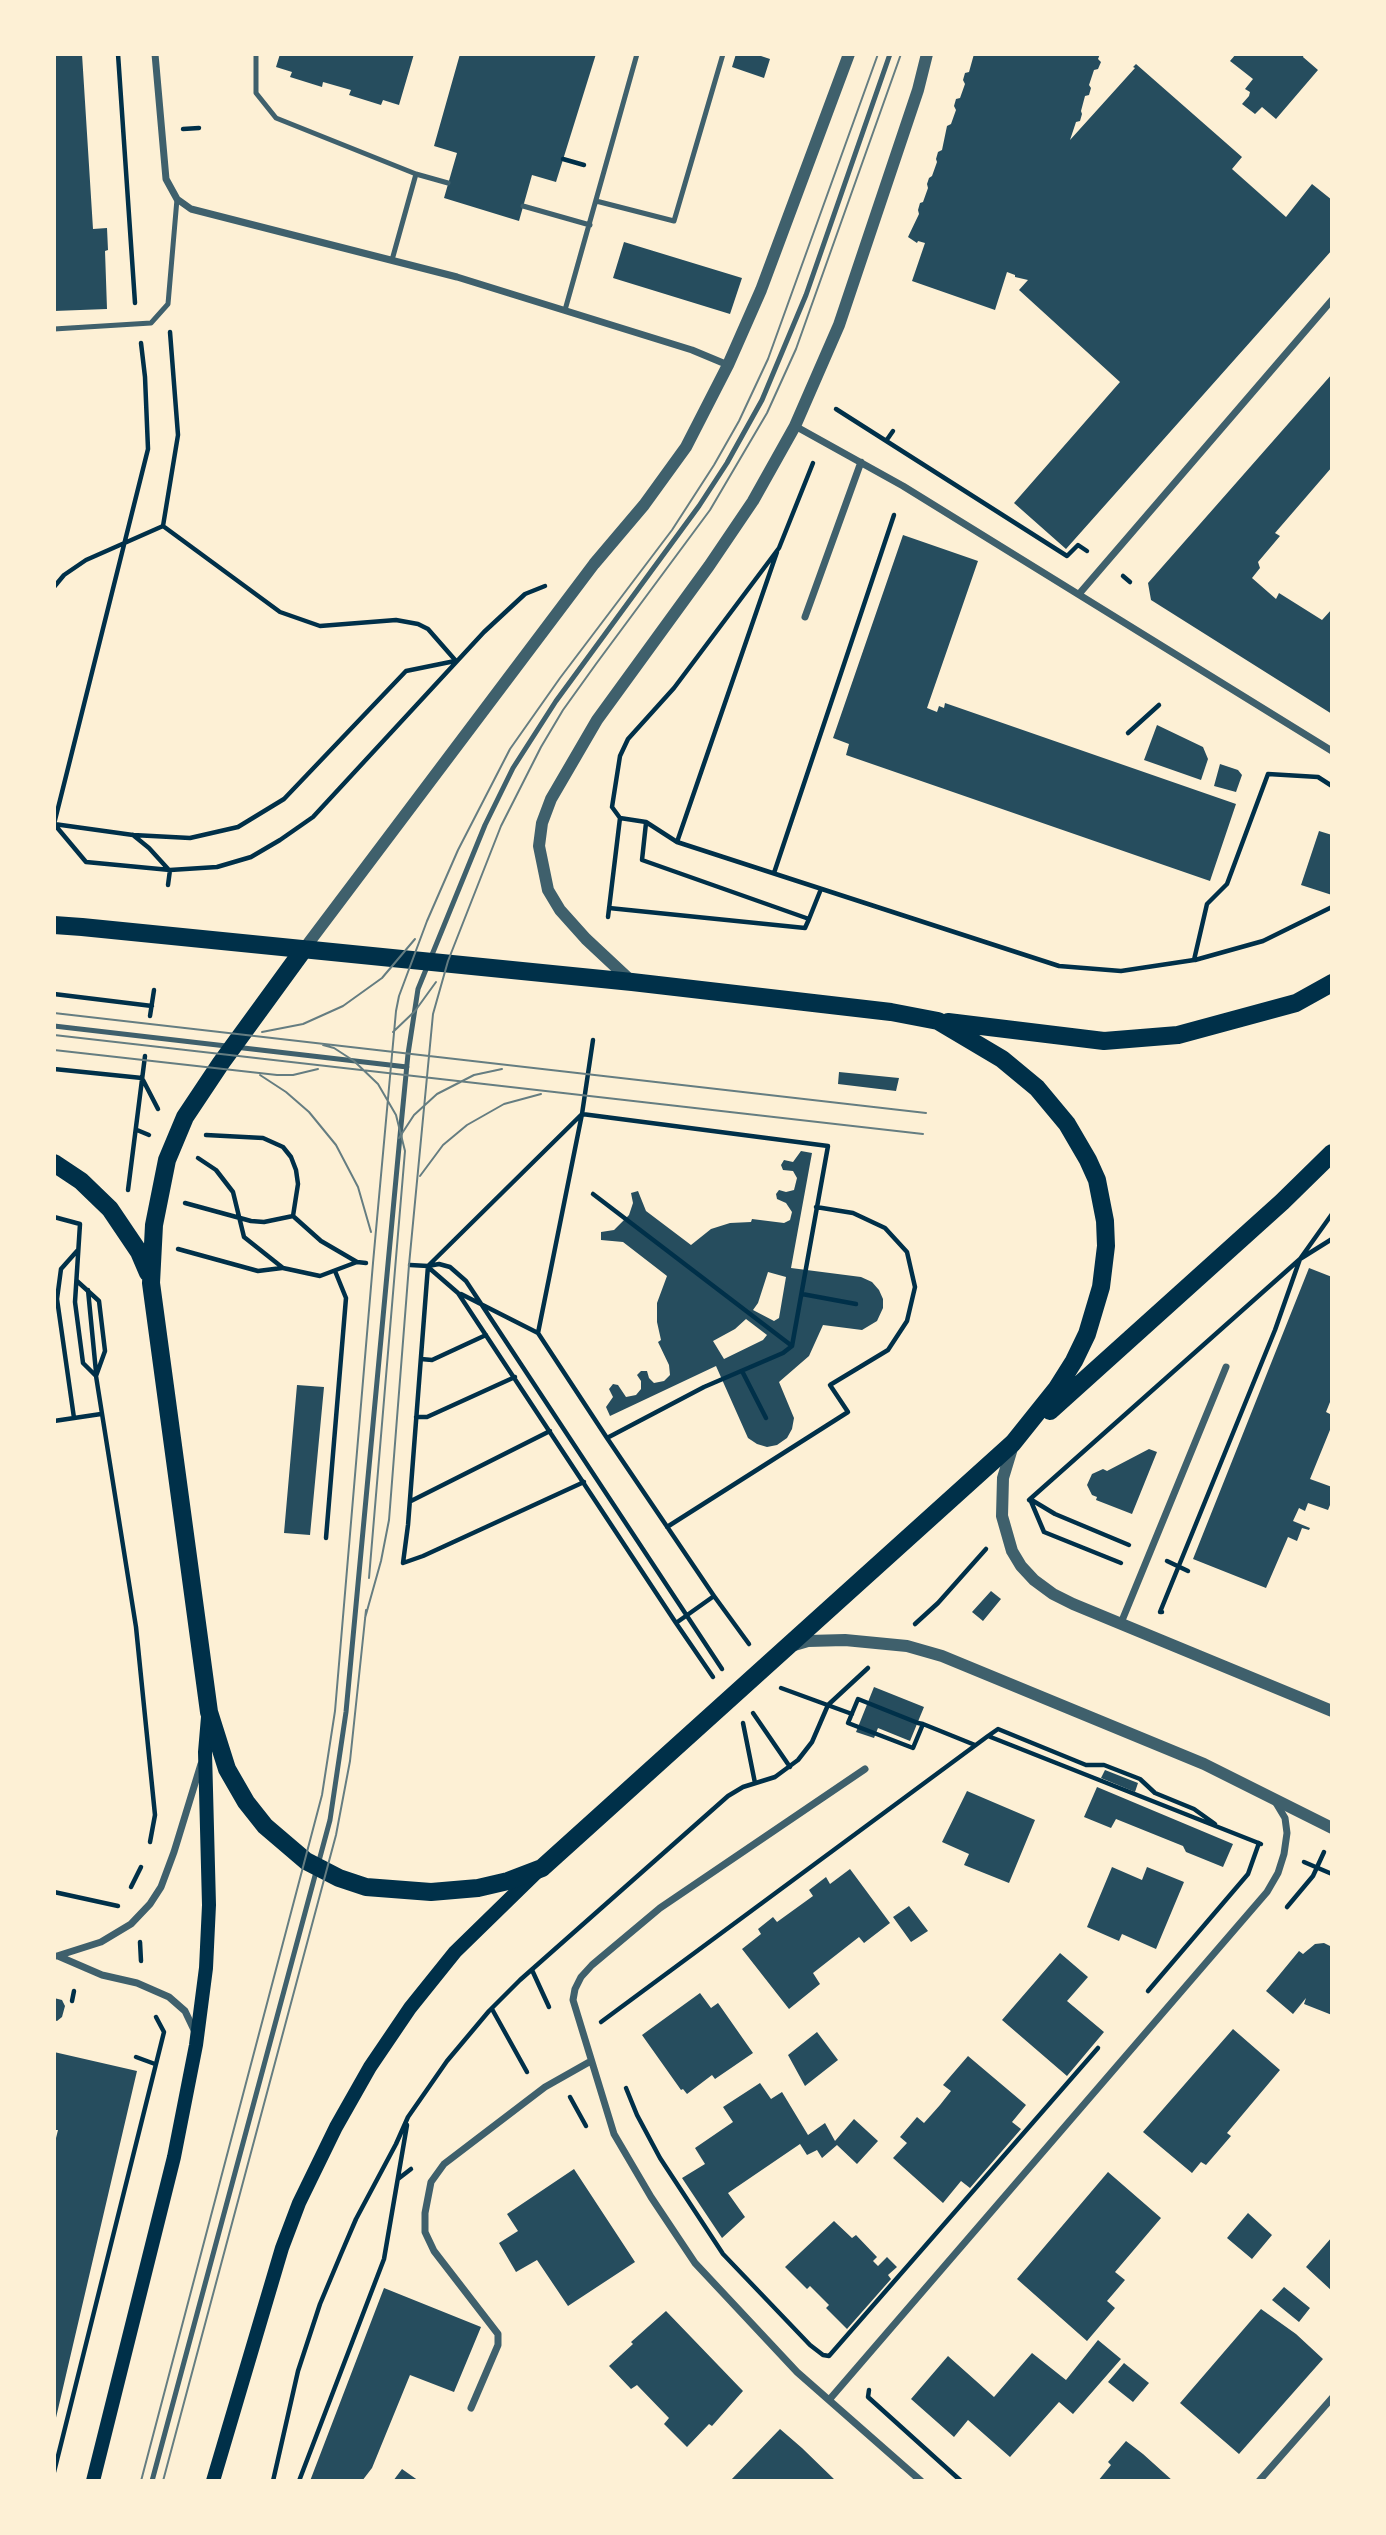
<!DOCTYPE html>
<html>
<head>
<meta charset="utf-8">
<style>
	body { margin:0 }
	#map { position:relative; width:1386px; height:2535px; overflow:hidden; background:#fdf0d5; font-family:"Exo 2",sans-serif }
	canvas { display:block }
	.frame { position:absolute; inset:0; border:56px solid #fdf0d5; pointer-events:none }
</style>
</head>
<body>
<div id="map">
<canvas width="1386" height="2535"></canvas>
<div class="frame"></div>
</div>
<script>
const context = document.querySelector('canvas').getContext('2d');
context.lineJoin = 'round';
function paint(path, color) {
  context.fillStyle = color;
  context.fill(path, 'evenodd');
}
function poly(rows) {
  const path = new Path2D();
  for (const r of rows) {
    path.moveTo(r[0], r[1]);
    for (let i = 2; i < r.length; i += 2) path.lineTo(r[i], r[i + 1]);
  }
  return path;
}
function stroke(path, color, width, dash) {
  context.strokeStyle = color;
  context.lineWidth = width;
  context.lineCap = dash ? 'butt' : 'round';
  context.setLineDash(dash || []);
  context.stroke(path);
}
paint(poly([
	[54,54,82,54,93,229,107,228,108,250,105,251,107,309,54,311],
	[280,54,414,54,399,105,383,100,381,105,349,95,351,90,323,82,322,87,290,77,292,72,276,67],
	[460,54,596,54,556,182,532,175,519,221,444,198,457,153,434,146],
	[736,54,755,54,770,59,764,78,732,67],
	[974,54,1100,54,1098,59,1101,62,1098,69,1094,70,1089,85,1091,88,1089,95,1085,96,1081,111,1082,114,1080,121,1076,122,1070,140,1135,68,1133,67,1136,64,1242,157,1232,169,1286,217,1312,184,1332,200,1332,250,1066,549,1014,503,1120,382,1019,290,1028,280,1015,277,1015,275,1007,272,995,310,912,281,925,243,918,241,917,243,908,237,919,214,918,210,920,203,923,202,928,188,927,184,929,178,932,176,937,162,936,159,938,152,942,150,947,126,951,124,956,110,954,106,956,99,960,98,965,84,963,80,965,73,969,72],
	[1236,54,1304,54,1303,57,1318,70,1276,119,1262,107,1255,114,1242,104,1249,96,1250,92,1245,89,1253,79,1230,61],
	[624,242,742,278,730,314,613,278],
	[1332,374,1332,467,1275,533,1280,536,1258,562,1260,568,1252,578,1276,599,1279,593,1322,620,1332,609,1332,714,1151,600,1148,583],
	[903,535,978,561,927,708,937,712,939,706,944,708,945,703,1236,804,1210,881,846,755,849,744,833,738],
	[1157,725,1203,747,1208,759,1201,780,1144,760],
	[1220,764,1238,770,1242,775,1236,792,1214,786],
	[1319,831,1332,835,1332,895,1301,885],
	[839,1072,899,1078,896,1091,838,1084],
	[801,1151,812,1153,791,1268,861,1277,872,1282,879,1290,883,1299,883,1308,877,1321,862,1330,823,1325,809,1356,779,1382,794,1418,792,1429,787,1438,777,1445,767,1447,757,1444,748,1438,716,1366,610,1416,606,1407,613,1397,609,1389,613,1384,618,1385,626,1397,636,1395,641,1389,641,1381,637,1375,641,1371,647,1371,649,1378,654,1383,664,1381,670,1375,669,1365,658,1342,661,1340,657,1322,657,1303,667,1276,623,1242,601,1240,601,1232,614,1230,629,1215,633,1203,631,1193,638,1191,646,1211,691,1245,711,1229,730,1223,751,1222,752,1219,784,1223,790,1220,792,1212,786,1203,777,1199,776,1194,779,1190,786,1192,794,1190,797,1178,793,1171,783,1170,781,1165,784,1160,793,1162],
	[768,1272,786,1277,779,1318,774,1321,753,1310,758,1303],
	[746,1319,767,1335,763,1340,724,1359,713,1341,735,1329],
	[1309,1268,1332,1277,1332,1397,1326,1412,1332,1415,1332,1425,1310,1479,1332,1487,1332,1500,1328,1510,1308,1503,1305,1511,1299,1508,1293,1521,1310,1528,1309,1530,1302,1528,1297,1541,1288,1537,1266,1588,1193,1559],
	[297,1385,324,1387,310,1535,284,1533],
	[1149,1449,1157,1452,1132,1514,1096,1500,1097,1497,1092,1495,1087,1485,1092,1474,1103,1469,1107,1471],
	[991,1591,1001,1599,983,1621,972,1612],
	[874,1687,924,1707,910,1741,878,1728,874,1738,856,1732],
	[1105,1770,1138,1783,1135,1792,1101,1778],
	[1097,1787,1233,1844,1223,1867,1186,1852,1183,1846,1116,1819,1111,1828,1084,1817],
	[967,1791,1035,1820,1009,1883,964,1865,969,1854,942,1842],
	[1112,1867,1142,1880,1147,1867,1184,1882,1156,1949,1122,1934,1119,1941,1087,1927],
	[850,1869,890,1923,864,1943,859,1937,813,1973,820,1984,789,2009,742,1949,761,1934,758,1929,773,1917,777,1922,813,1896,809,1890,826,1877,830,1884],
	[909,1906,928,1931,911,1942,893,1917],
	[1324,1943,1332,1947,1332,2015,1304,2004,1306,1998,1293,2014,1266,1991,1299,1951,1303,1954,1315,1944],
	[1060,1953,1088,1977,1067,2001,1104,2032,1067,2076,1002,2020],
	[700,1993,711,2008,718,2003,753,2053,715,2079,712,2075,687,2094,683,2089,681,2090,642,2035],
	[54,1998,62,2000,65,2006,62,2017,57,2021,54,2020],
	[1233,2029,1280,2070,1227,2133,1231,2136,1206,2165,1201,2162,1192,2173,1143,2132],
	[817,2032,838,2060,805,2086,788,2055],
	[54,2052,137,2071,55,2422,54,2146,58,2130,54,2130],
	[968,2056,1026,2105,1012,2122,1021,2129,970,2188,961,2181,943,2203,893,2158,907,2143,900,2137,917,2117,924,2123,940,2105,951,2091,943,2085],
	[760,2083,771,2099,782,2092,808,2135,825,2123,835,2141,854,2119,878,2141,857,2164,837,2145,822,2158,817,2150,807,2155,800,2144,728,2193,745,2217,722,2238,682,2178,705,2164,695,2148,733,2122,723,2107],
	[574,2169,635,2262,568,2306,537,2260,516,2272,499,2243,518,2231,507,2214],
	[1108,2172,1161,2218,1115,2272,1125,2280,1107,2301,1115,2308,1087,2341,1017,2279],
	[1248,2213,1272,2235,1252,2259,1227,2238],
	[834,2221,852,2238,856,2235,877,2257,873,2261,878,2266,887,2257,897,2267,888,2275,891,2279,847,2329,826,2308,829,2305,810,2286,807,2289,785,2267],
	[1332,2237,1332,2291,1306,2267],
	[1284,2287,1310,2308,1299,2322,1272,2300],
	[384,2288,481,2327,454,2392,410,2375,372,2468,362,2481,310,2481],
	[1261,2309,1296,2334,1323,2359,1239,2454,1180,2403],
	[666,2311,743,2391,712,2426,709,2424,687,2447,664,2424,669,2418,637,2385,631,2389,609,2366,633,2344,631,2342],
	[1098,2340,1121,2359,1073,2414,1059,2402,1010,2457,968,2420,954,2437,911,2399,948,2356,994,2397,1032,2353,1066,2380],
	[1124,2363,1149,2383,1133,2402,1108,2382],
	[780,2429,802,2448,836,2481,730,2481],
	[1126,2441,1143,2454,1173,2481,1098,2481,1111,2465,1108,2462],
	[402,2469,419,2481,393,2481]
]), '#264d5e');
stroke(poly([
	[118,54,135,303],
	[183,129,199,128],
	[563,159,584,165],
	[836,409,1067,556,1078,545,1087,551],
	[886,441,893,431],
	[163,526,178,435,170,332],
	[1123,576,1130,582],
	[54,587,64,575,86,560,163,526,280,612,320,626,396,620,418,624,428,629,456,661],
	[1128,733,1159,705],
	[620,818,646,822,677,842,1059,966,1121,971,1194,960,1207,904,1227,884,1268,774,1318,777,1332,786],
	[54,824,148,449,145,377,141,343],
	[54,824,133,835,190,838,238,827,284,799,406,671,455,661],
	[55,825,86,862,170,870],
	[133,835,149,848,169,870],
	[677,842,777,552],
	[774,873,894,515],
	[168,885,170,870,217,867,251,857,280,840,313,817,484,632,525,594,545,586],
	[609,908,805,928,809,919,642,860,646,823],
	[608,917,620,818,612,807,620,756,628,739,674,688,779,548,813,463],
	[809,919,821,889],
	[1195,960,1263,941,1332,907],
	[54,994,152,1006],
	[150,1016,154,990],
	[54,1069,142,1078],
	[143,1080,158,1109],
	[137,1130,149,1135],
	[206,1135,263,1138,283,1147,291,1157,296,1170,298,1184,293,1216],
	[198,1158,216,1170,233,1192,244,1237,283,1268,320,1276,357,1262,366,1263],
	[128,1190,145,1056],
	[593,1194,792,1346],
	[185,1203,251,1221,264,1222,293,1216],
	[293,1216,321,1241,357,1262],
	[54,1217,80,1224],
	[80,1224,75,1302,83,1363,96,1376,136,1627,155,1815,150,1842],
	[178,1249,258,1271,282,1268],
	[410,1265,428,1266,439,1264,450,1267,466,1281,722,1669],
	[428,1267,458,1293,676,1623,714,1596,749,1644],
	[77,1281,99,1301,105,1351,96,1376],
	[88,1290,96,1372],
	[461,1294,538,1333],
	[802,1294,856,1304],
	[421,1359,432,1360,486,1335],
	[742,1371,766,1418],
	[416,1417,427,1417,515,1377],
	[74,1418,57,1299,61,1269,77,1251],
	[54,1421,101,1414],
	[607,1438,704,1387,783,1353,792,1346,828,1146,582,1114,538,1333,607,1438,714,1596],
	[584,1482,423,1556,403,1563,408,1525,428,1266,582,1114,593,1040],
	[1029,1500,1300,1259,1332,1239],
	[411,1501,550,1431],
	[667,1527,848,1412,830,1385,888,1350,907,1321,915,1287,907,1252,885,1228,853,1213,816,1207],
	[326,1538,346,1298,335,1271],
	[1167,1561,1188,1571],
	[1121,1563,1044,1532,1030,1499,1055,1514,1129,1545],
	[1162,1612,1160,1612,1275,1330,1300,1259,1332,1214],
	[676,1623,713,1677],
	[915,1624,938,1603,986,1549],
	[781,1688,852,1714],
	[753,1713,790,1767],
	[743,1723,755,1783],
	[923,1724,913,1748,848,1723,858,1699,918,1723,923,1724,975,1745],
	[988,1736,998,1729,1086,1765,1104,1765,1140,1779,1155,1793,1194,1809,1215,1824],
	[1304,1862,1332,1874],
	[131,1887,141,1867],
	[54,1892,118,1906],
	[1287,1907,1313,1876,1324,1852],
	[140,1942,141,1961],
	[532,1970,549,2007],
	[1148,1991,1248,1874,1259,1843],
	[72,2001,74,1991],
	[492,2009,527,2072],
	[601,2022,988,1736,1261,1844],
	[136,2057,155,2064],
	[626,2088,637,2115,660,2158,723,2254,810,2345,823,2355,829,2356,1098,2048],
	[570,2097,586,2126],
	[398,2179,411,2169],
	[869,2390,868,2397,961,2481],
	[54,2472,164,2032,156,2017],
	[273,2481,298,2371,320,2304,341,2254,356,2219,396,2144,408,2117,447,2061,489,2011,520,1980,728,1796,743,1787,775,1777,798,1760,812,1742,828,1705,868,1668],
	[299,2481,384,2259,407,2125]
]), '#003049', 4.5);
stroke(poly([
	[256,54,256,93,276,118,416,174],
	[596,201,674,221,723,54],
	[523,206,590,225],
	[392,260,416,174,448,183],
	[565,310,637,54],
	[54,329,151,323,168,304,177,199],
	[54,1026,407,1067],
	[152,2481,330,1820,346,1712,400,1136,408,1054,418,989,485,825,513,768,556,701,699,506,727,463,762,400,806,295,890,54]
]), '#3f606c', 5);
stroke(poly([
	[155,54,166,179,177,199,191,209,457,277,692,350,728,365],
	[795,426,903,486,1332,751],
	[1079,594,1332,300],
	[805,617,861,462],
	[1121,1623,1226,1367],
	[865,1769,660,1908,592,1965,581,1977,575,1989,573,2000,614,2134,651,2197,695,2263,797,2372,921,2481],
	[57,1956,101,1942,131,1924,150,1904,161,1887,174,1852,201,1764],
	[58,1956,102,1975,137,1983,169,1997,185,2011,195,2032],
	[829,2400,1267,1892,1278,1873,1284,1854,1287,1833,1285,1818,1276,1803],
	[471,2408,498,2345,498,2334,434,2251,425,2232,425,2213,431,2182,444,2164,545,2087,591,2061],
	[1259,2481,1332,2398]
]), '#3f606c', 7);
stroke(poly([
	[304,949,594,564,644,505,686,447,728,365,761,290,849,54],
	[632,982,586,939,560,910,548,890,539,846,542,823,551,799,597,720,709,566,753,501,795,426,839,325,918,90,927,54],
	[1013,1445,1003,1478,1002,1516,1012,1551,1021,1566,1034,1580,1053,1594,1073,1604,1332,1711],
	[791,1646,808,1641,845,1640,907,1646,942,1656,1204,1764,1332,1828]
]), '#3f606c', 12);
stroke(poly([
	[93,2481,174,2157,196,2045,206,1968,209,1905,205,1752,208,1717],
	[213,2481,282,2248,299,2203,336,2127,370,2067,410,2008,455,1952,537,1872]
]), '#003049', 14);
stroke(poly([
	[54,925,82,927,632,982,891,1012,938,1021,1002,1059,1037,1088,1067,1124,1088,1160,1097,1180,1105,1221,1106,1246,1101,1287,1087,1334,1074,1361,1057,1388,1013,1443,542,1868,508,1881,478,1888,431,1892,366,1887,339,1878,306,1861,265,1826,246,1802,227,1769,209,1712,151,1283,154,1225,167,1160,185,1117,221,1063,304,949],
	[948,1022,1104,1041,1178,1035,1296,1003,1332,983],
	[54,1163,81,1181,110,1209,139,1252,148,1273],
	[1050,1411,1282,1202,1332,1153]
]), '#003049', 18);
stroke(poly([
	[54,1013,926,1113],
	[262,1032,303,1024,343,1006,382,978,415,939],
	[393,1032,415,1011,436,982],
	[54,1035,923,1134],
	[323,1045,334,1048,354,1061,378,1084,396,1115,405,1151,369,1578],
	[54,1050,277,1075,293,1075,318,1069],
	[260,1075,286,1092,309,1112,336,1145,358,1187,371,1232],
	[399,1138,414,1115,437,1094,474,1075,502,1069],
	[420,1176,443,1145,467,1125,504,1104,541,1094],
	[365,1618,381,1561,389,1520,409,1265,433,1014,448,961,501,826,541,747,563,710,596,664,710,510,767,413,796,349,901,54],
	[141,2481,322,1795,335,1711,373,1263,396,1011,399,996,427,921,458,850,510,749,560,678,672,530,714,465,739,421,768,359,878,54],
	[163,2481,336,1835,350,1761,366,1610]
]), '#657d81', 2);
</script>
</body>
</html>
